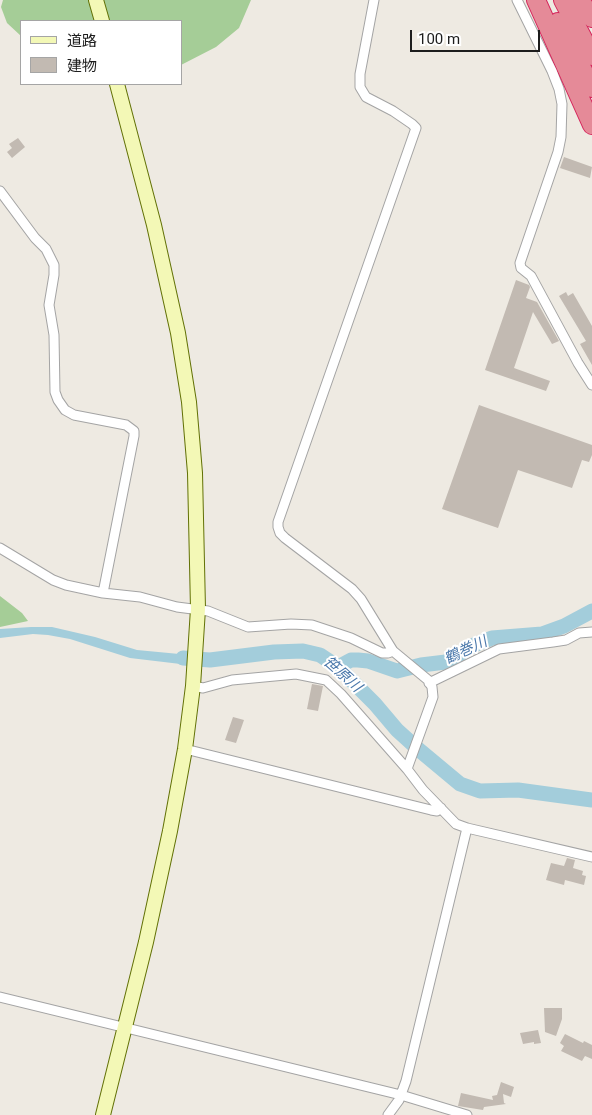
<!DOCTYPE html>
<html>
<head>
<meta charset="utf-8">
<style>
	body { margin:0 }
	#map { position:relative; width:592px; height:1115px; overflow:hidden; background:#eeeae2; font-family:Roboto,"Noto Sans JP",sans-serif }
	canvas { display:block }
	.legend { position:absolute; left:20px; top:20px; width:162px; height:65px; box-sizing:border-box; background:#fff; border:1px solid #a5a5a5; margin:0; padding:6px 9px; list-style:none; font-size:15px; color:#1d1d1d }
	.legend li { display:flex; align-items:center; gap:10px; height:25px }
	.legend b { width:25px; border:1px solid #a5a5a5 }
	.scale { position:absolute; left:410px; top:30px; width:130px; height:22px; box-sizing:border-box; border:2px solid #1d1d1d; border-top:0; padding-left:6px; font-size:15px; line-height:18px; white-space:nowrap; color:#1d1d1d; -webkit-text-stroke:4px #fff; paint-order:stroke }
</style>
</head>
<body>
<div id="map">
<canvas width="592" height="1115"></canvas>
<ul class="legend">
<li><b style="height:6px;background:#f3f8b6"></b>道路</li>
<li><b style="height:14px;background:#c2bab2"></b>建物</li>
</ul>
<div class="scale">100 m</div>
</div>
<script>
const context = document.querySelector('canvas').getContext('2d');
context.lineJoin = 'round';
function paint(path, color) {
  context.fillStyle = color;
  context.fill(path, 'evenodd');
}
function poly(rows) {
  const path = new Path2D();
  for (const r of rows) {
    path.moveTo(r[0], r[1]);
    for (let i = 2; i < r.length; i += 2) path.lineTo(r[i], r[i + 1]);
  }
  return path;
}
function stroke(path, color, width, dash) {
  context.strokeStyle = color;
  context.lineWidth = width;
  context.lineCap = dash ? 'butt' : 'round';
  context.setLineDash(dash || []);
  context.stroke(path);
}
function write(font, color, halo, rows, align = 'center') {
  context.font = font + ' Roboto,"Noto Sans JP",sans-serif';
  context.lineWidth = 4;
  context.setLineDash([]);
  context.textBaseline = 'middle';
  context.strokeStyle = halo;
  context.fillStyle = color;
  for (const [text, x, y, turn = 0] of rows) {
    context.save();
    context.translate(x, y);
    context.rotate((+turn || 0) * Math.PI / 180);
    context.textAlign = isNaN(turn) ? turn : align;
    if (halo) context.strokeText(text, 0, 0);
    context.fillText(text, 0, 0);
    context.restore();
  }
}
paint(poly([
	[3,0,251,0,239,28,216,47,181,65,181,21,21,21,21,36,7,23,1,7],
	[0,596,22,613,28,621,0,627]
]), '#a5cd97');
paint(poly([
	[31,627,52,627,95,637,137,650,190,655,189,665,130,658,70,639,48,635,33,634,0,638,0,629]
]), '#a3cddb');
stroke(poly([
	[183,658,210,660,274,652,303,651,320,655,338,667,375,704,397,730,418,749,460,784,480,791,518,790,592,800],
	[338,667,351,660,358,660,368,661,397,671,421,665,446,662,474,645,492,638,542,634,564,626,592,611]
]), '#a3cddb', 15);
paint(poly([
	[18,138,25,147,12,158,7,152,12,148,9,144],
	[564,157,592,167,590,178,560,168],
	[516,280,529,285,530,287,526,298,537,302,559,341,552,344,533,312,514,368,550,381,546,391,485,370],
	[566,292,568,296,573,293,592,326,592,365,580,344,586,341,559,296],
	[479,405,592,445,592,455,589,462,582,460,572,488,518,470,498,528,442,509],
	[312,684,323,686,318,711,307,709],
	[233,717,244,720,236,743,225,740],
	[567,858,575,860,573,868,583,871,582,875,586,876,584,885,565,880,564,885,546,880,551,863,564,866],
	[544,1008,562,1008,562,1019,556,1036,545,1032],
	[538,1030,541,1043,534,1044,534,1042,523,1044,520,1033],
	[565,1034,583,1043,584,1041,592,1045,592,1059,585,1056,582,1061,561,1051,564,1046,560,1043],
	[501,1082,514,1087,511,1097,503,1094,504,1103,506,1104,484,1107,483,1110,458,1106,461,1093,493,1100,492,1096,497,1095]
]), '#c2bab2');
const street = poly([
	[374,0,360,74,360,87,366,97,393,111,412,124,416,128,278,522,278,527,280,533,285,538,352,589,361,599,393,651,428,680,432,687,433,697,407,769],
	[517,0,552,71,559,89,562,104,561,137,558,152,520,263,521,268,531,276,578,363,592,385],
	[0,191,35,238,46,249,54,265,54,275,49,305,54,335,55,392,58,400,65,410,74,415,126,425,134,431,134,436,103,593],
	[0,548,53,580,66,585,103,593,140,597,177,607,208,611,248,627,291,624,312,625,351,638,382,653,388,653,393,651],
	[429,683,499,649,553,642,566,640,579,633,592,632],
	[193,686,203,688,232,680,296,674,326,680,341,694,407,769,423,790,456,824,467,828,406,1081,399,1100,388,1115],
	[185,749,431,810,437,811,441,808],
	[467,828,592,857],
	[0,997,401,1095,467,1115]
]);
const secondary = poly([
	[96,0,102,21],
	[103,1115,146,942,170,831,185,749,193,686,198,609,195,473,189,402,178,333,154,225,117,84]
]);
const highway = poly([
	[536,0,592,125],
	[563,0,592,56],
	[580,0,592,18],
	[558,22,592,88]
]);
stroke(street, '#a4a4a4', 11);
stroke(secondary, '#627106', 16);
stroke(highway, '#d5265c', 20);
stroke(street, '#fff', 9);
stroke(secondary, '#f3f8b6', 14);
stroke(highway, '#e58a98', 18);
write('italic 15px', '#4b78ab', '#fff', [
	["鶴巻川",466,651,-25],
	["笹原川",342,675,42]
]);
</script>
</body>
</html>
